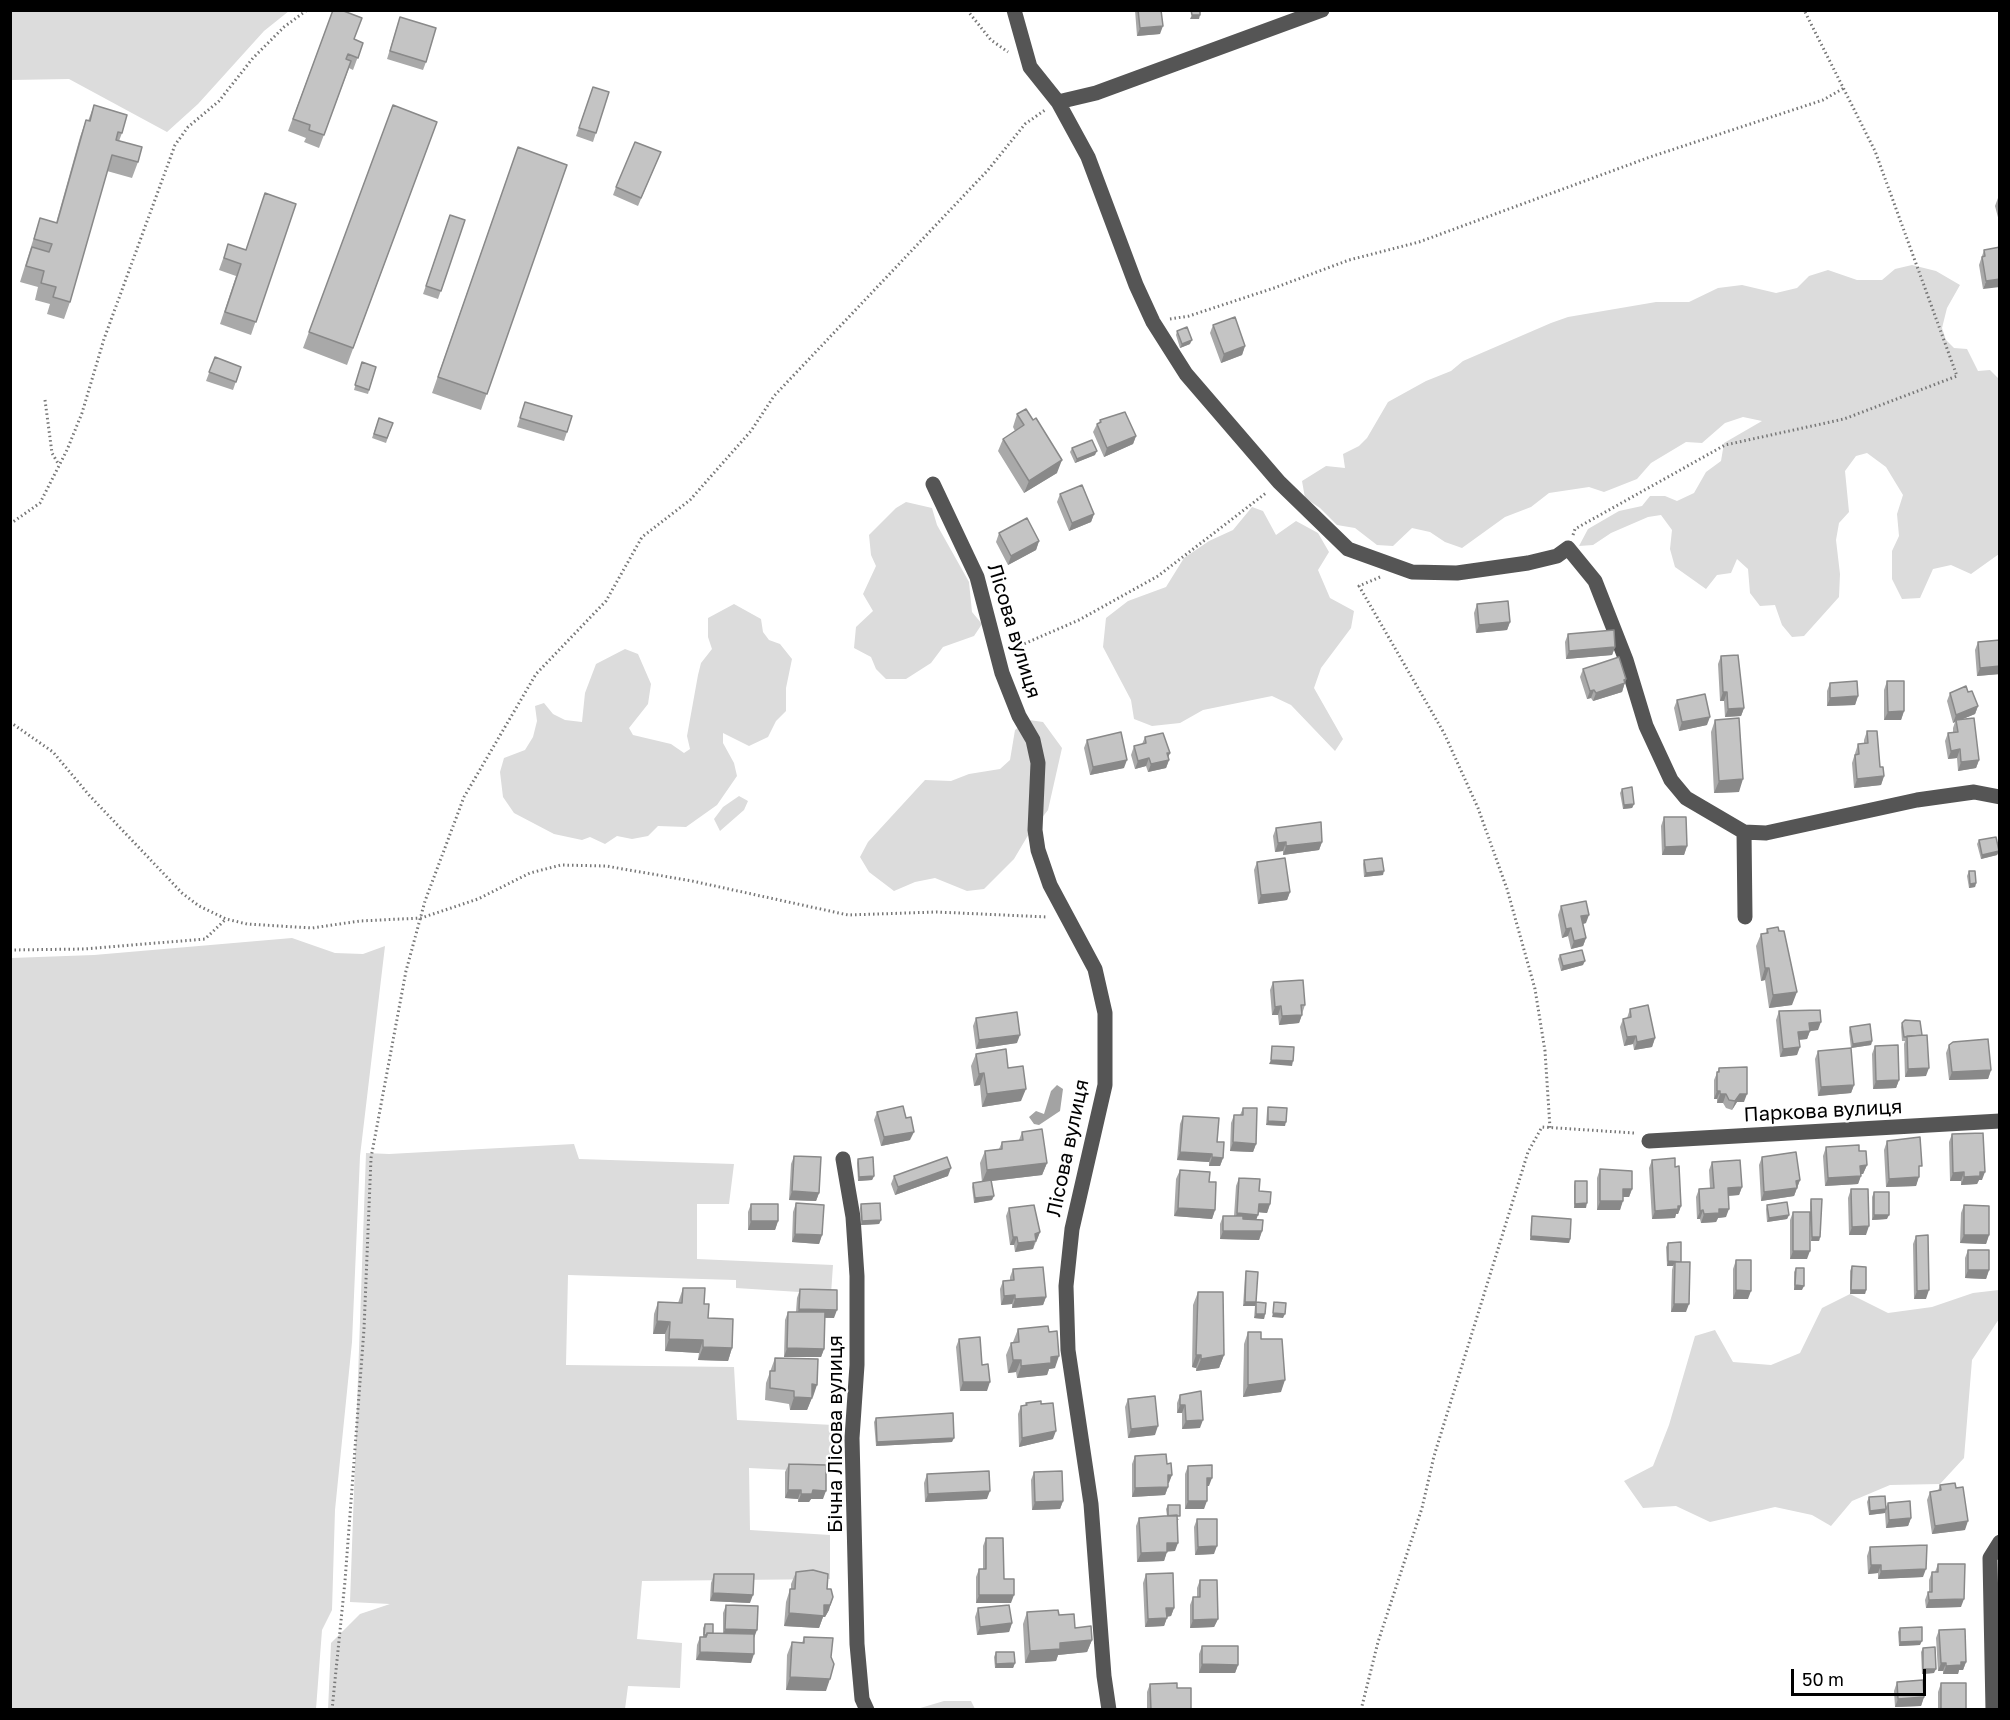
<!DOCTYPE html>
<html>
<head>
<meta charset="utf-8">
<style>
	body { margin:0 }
	#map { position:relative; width:2010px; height:1720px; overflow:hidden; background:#fff; font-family:"Golos Text",sans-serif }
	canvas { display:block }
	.frame { position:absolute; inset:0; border:12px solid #000; pointer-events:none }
	.scale { position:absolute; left:1791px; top:1669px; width:135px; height:27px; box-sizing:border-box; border:3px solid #000; border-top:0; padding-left:8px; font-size:18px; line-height:21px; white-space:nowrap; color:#000; -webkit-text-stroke:4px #fff; paint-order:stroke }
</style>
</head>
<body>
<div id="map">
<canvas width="2010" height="1720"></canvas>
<div class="frame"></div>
<div class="scale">50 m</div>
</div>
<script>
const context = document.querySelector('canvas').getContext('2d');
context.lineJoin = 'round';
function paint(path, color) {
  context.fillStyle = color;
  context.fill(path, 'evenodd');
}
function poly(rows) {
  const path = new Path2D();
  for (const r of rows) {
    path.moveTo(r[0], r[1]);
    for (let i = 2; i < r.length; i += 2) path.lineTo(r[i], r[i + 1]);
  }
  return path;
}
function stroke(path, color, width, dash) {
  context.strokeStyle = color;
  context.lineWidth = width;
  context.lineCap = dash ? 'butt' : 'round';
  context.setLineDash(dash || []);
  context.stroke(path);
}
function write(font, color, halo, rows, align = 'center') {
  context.font = font + ' "Golos Text",sans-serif';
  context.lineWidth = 4.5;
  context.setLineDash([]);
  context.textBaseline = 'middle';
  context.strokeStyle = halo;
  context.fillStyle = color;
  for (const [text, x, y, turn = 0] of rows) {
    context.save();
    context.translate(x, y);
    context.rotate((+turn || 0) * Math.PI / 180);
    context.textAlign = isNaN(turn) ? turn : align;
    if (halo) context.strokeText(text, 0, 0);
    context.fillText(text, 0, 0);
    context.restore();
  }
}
paint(poly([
	[10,11,11,10,289,11,264,31,198,104,167,132,69,79,11,80],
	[1912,265,1936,271,1960,285,1947,308,1942,328,1946,340,1954,348,1967,349,1978,371,1990,370,1999,379,1999,554,1971,574,1951,565,1933,569,1920,598,1902,599,1892,579,1892,551,1899,536,1897,514,1903,495,1886,467,1867,453,1856,456,1845,471,1849,512,1839,523,1836,540,1840,574,1839,597,1804,636,1792,637,1782,625,1775,605,1760,606,1750,593,1748,569,1737,559,1731,573,1717,575,1706,589,1675,567,1670,549,1672,530,1661,515,1648,517,1611,533,1593,545,1579,546,1588,529,1619,511,1642,506,1650,496,1665,496,1677,501,1694,493,1706,472,1721,461,1724,443,1762,421,1743,417,1725,423,1702,443,1686,442,1651,463,1637,479,1604,492,1589,487,1549,493,1531,507,1505,517,1462,548,1445,542,1430,532,1412,528,1393,546,1377,545,1355,528,1337,525,1320,508,1305,498,1302,481,1326,466,1345,468,1343,454,1359,446,1367,438,1388,402,1426,381,1451,371,1463,361,1551,323,1568,317,1656,302,1689,302,1718,288,1742,285,1776,293,1797,288,1809,276,1828,270,1857,280,1882,280,1895,269],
	[906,502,932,508,937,525,969,582,972,612,982,624,974,636,943,647,931,663,906,679,886,679,876,669,871,657,854,648,856,627,873,611,863,594,876,566,871,555,869,535,896,508],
	[1252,507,1263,511,1276,535,1296,521,1318,533,1329,552,1318,570,1330,598,1354,611,1351,628,1321,668,1314,688,1343,739,1335,751,1291,705,1272,696,1203,710,1180,723,1152,726,1134,719,1131,700,1103,647,1106,618,1128,601,1166,587,1184,558,1209,541,1233,530],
	[734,604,761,619,763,632,769,640,780,644,792,659,786,688,786,711,776,721,768,737,749,746,723,733,723,743,734,763,737,776,717,805,686,827,658,826,648,836,632,839,617,836,605,844,590,837,582,840,554,834,514,813,503,797,500,772,504,758,525,750,533,737,537,721,535,706,544,703,553,714,565,720,582,722,585,693,596,664,625,649,638,654,651,684,648,704,629,728,633,735,671,744,684,753,690,749,687,736,698,675,701,663,712,649,708,637,708,618],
	[1029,720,1043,722,1062,748,1048,810,1027,837,1014,859,984,889,967,891,935,878,915,882,894,891,869,872,860,857,868,842,925,780,951,781,969,774,1000,769,1010,760,1015,730],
	[739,796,748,801,744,810,720,831,714,819,723,807],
	[292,938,335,953,363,954,385,946,360,1156,352,1342,335,1510,332,1610,322,1630,316,1709,11,1709,11,958,94,955],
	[574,1144,579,1159,734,1164,729,1204,697,1204,697,1259,833,1265,831,1294,736,1288,736,1280,568,1275,566,1365,734,1367,737,1420,833,1425,831,1472,749,1468,750,1530,830,1535,830,1579,642,1581,637,1639,682,1643,680,1688,628,1686,625,1709,328,1710,331,1643,360,1614,390,1604,350,1602,366,1153,389,1154],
	[1999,1290,1999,1319,1972,1360,1964,1458,1940,1484,1890,1485,1852,1501,1831,1526,1812,1515,1775,1507,1710,1522,1676,1506,1643,1508,1624,1481,1653,1466,1669,1425,1695,1336,1715,1330,1733,1362,1771,1365,1800,1353,1822,1308,1850,1294,1888,1313,1932,1307,1973,1293],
	[944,1701,971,1701,975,1709,917,1709]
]), '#dcdcdc');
paint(poly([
	[1057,1085,1063,1089,1060,1111,1039,1125,1034,1124,1029,1117,1036,1111,1044,1114,1051,1091]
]), '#a3a3a3');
stroke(poly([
	[967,10,991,40,1008,52],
	[1170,319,1189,316,1274,288,1349,260,1419,242,1650,157,1823,100,1844,88],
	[45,400,52,453,59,465],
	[10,524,40,503,67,450,82,413,104,339,175,145,188,127,219,101,253,58,284,27,307,10],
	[1573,535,1575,529,1725,445,1844,419,1957,376,1875,151,1804,10],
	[1380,577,1359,586,1444,733,1478,808,1507,889,1535,989,1545,1051,1550,1128],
	[1012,649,1079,620,1158,576,1266,493],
	[10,722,53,752,89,795,182,893,199,906,226,919,247,924,312,928,360,921,421,918,478,899,530,873,561,865,606,866,692,881,848,915,936,912,1048,917],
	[10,950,84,949,205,939,226,919],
	[332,1710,345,1581,364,1329,371,1158,406,971,425,901,464,797,536,674,606,601,642,537,690,500,751,431,774,396,988,170,1025,124,1045,110],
	[1361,1710,1378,1642,1422,1508,1434,1456,1528,1152,1542,1127,1634,1133]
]), '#777', 3, [1.5, 3]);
stroke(poly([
	[1014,10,1030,67,1058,102,1088,157,1136,285,1153,322,1186,374,1279,482,1348,549,1412,572,1457,573,1528,563,1557,556,1568,548,1595,581,1626,660,1646,726,1671,780,1686,798,1744,832,1766,833,1917,800,1974,792,2000,797],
	[1058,102,1096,93,1322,10],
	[933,484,977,577,1002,673,1019,716,1033,740,1038,763,1035,830,1038,850,1050,885,1095,969,1105,1013,1105,1085,1072,1229,1066,1286,1068,1350,1091,1504,1104,1676,1109,1710],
	[1744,832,1745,917],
	[1649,1141,2000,1121],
	[843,1159,853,1217,857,1276,857,1365,852,1438,857,1644,862,1699,867,1710],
	[1993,1710,1990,1558,2000,1542]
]), '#555', 15);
paint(poly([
	[333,10,354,39,363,43,353,70,349,68,319,148,304,142,306,138,288,131],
	[1135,10,1161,10,1160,34,1137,36],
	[400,17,426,62,423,70,387,59],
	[593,87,609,92,593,142,576,136],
	[94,105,122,133,119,141,138,162,132,178,107,171,70,302,64,319,47,314,50,304,35,300,38,287,20,282,40,218,56,223,80,137,86,120,88,121],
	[393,105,437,122,347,365,303,348],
	[518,147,567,165,481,410,432,393],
	[661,152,638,206,613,195,616,187],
	[2000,197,2000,225,1995,206,1998,198],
	[296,204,251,335,220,324,236,276,219,270,224,256,245,250],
	[450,215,465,220,438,299,423,294],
	[2000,247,1983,289,1979,265,1984,250],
	[1213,325,1245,346,1242,355,1221,363,1210,333],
	[1177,331,1190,344,1180,348,1176,335],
	[215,357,241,367,233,390,206,381],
	[362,362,376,367,368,394,354,390],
	[525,402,567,432,564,441,517,427],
	[1017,414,1033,420,1057,473,1024,493,998,451,1003,439,1015,431,1013,427],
	[379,418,393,423,386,443,372,438],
	[1100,420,1136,436,1133,444,1104,457,1093,432,1097,424,1099,423],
	[1072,448,1095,455,1075,463,1070,452],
	[1060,494,1094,514,1091,522,1069,531,1057,502],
	[999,533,1039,541,1036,550,1008,565,996,542],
	[1477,604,1510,622,1507,630,1476,633,1474,613],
	[1568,634,1615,647,1612,655,1566,659,1565,642],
	[2000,640,2000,674,1977,676,1975,650,1978,642],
	[1721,656,1744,708,1741,716,1725,717,1724,701,1720,701,1718,664],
	[1583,669,1626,679,1622,692,1593,701,1591,698,1587,699,1580,677],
	[1887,681,1904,711,1901,720,1884,720,1884,690],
	[1830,683,1858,696,1855,705,1827,706,1827,691],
	[1968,692,1978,706,1975,714,1962,719,1979,760,1976,768,1958,771,1957,758,1948,759,1945,741,1948,733,1953,732,1953,728,1955,722,1953,723,1947,701,1950,693],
	[1677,700,1707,725,1679,731,1674,708],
	[1715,720,1739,792,1714,793,1711,732],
	[1867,731,1884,776,1881,785,1854,788,1852,763,1858,744,1864,744,1864,740],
	[1145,737,1170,753,1168,757,1169,760,1166,768,1148,772,1146,766,1135,769,1131,755,1134,746,1142,744],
	[1087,740,1124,768,1090,775,1084,748],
	[1622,789,1634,804,1632,808,1623,809,1620,793],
	[1664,817,1687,846,1684,855,1662,855,1661,826],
	[1276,828,1322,842,1319,850,1283,855,1283,851,1275,852,1273,836],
	[1979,840,1999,851,1997,855,1981,859,1977,844],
	[1364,860,1383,875,1364,877,1363,864],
	[1257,862,1290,892,1287,900,1258,904,1254,870],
	[1969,871,1976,883,1975,887,1969,888,1967,876],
	[1561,906,1586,923,1583,924,1586,938,1583,946,1571,949,1568,936,1562,938,1558,915],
	[1767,929,1779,931,1792,1005,1769,1008,1765,980,1761,981,1756,946,1761,934,1766,933],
	[1560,955,1583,965,1561,971,1558,959],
	[1273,982,1305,1005,1299,1023,1279,1025,1278,1015,1272,1015,1270,990],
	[1630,1009,1655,1038,1652,1047,1634,1050,1633,1044,1624,1046,1620,1027,1623,1019,1627,1018],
	[1779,1011,1818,1030,1810,1031,1807,1039,1799,1040,1797,1055,1780,1057,1776,1020],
	[976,1018,1017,1043,976,1049,973,1026],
	[1902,1023,1926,1076,1905,1077,1904,1044,1905,1041,1902,1041,1901,1027],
	[1850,1027,1872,1041,1871,1045,1851,1048,1849,1031],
	[1949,1045,1991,1070,1988,1079,1949,1080,1946,1053],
	[1875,1046,1899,1080,1896,1088,1873,1089,1872,1054],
	[1818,1051,1854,1085,1851,1093,1818,1096,1815,1059],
	[976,1054,1008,1068,1021,1101,982,1107,980,1085,974,1086,971,1066],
	[1719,1068,1744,1102,1737,1102,1732,1110,1726,1108,1723,1103,1717,1103,1717,1099,1714,1099,1714,1080],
	[1268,1107,1285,1126,1266,1125,1267,1111],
	[1243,1108,1256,1144,1253,1152,1230,1151,1231,1123,1234,1115,1240,1115],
	[877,1112,906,1118,910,1140,881,1146,874,1120],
	[1183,1116,1217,1142,1223,1158,1220,1166,1209,1166,1209,1162,1177,1160,1180,1124],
	[1022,1132,1047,1163,1042,1175,992,1181,992,1200,974,1203,972,1187,973,1183,982,1182,980,1163,985,1151,999,1149,1002,1142,1019,1140],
	[1952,1134,1982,1180,1979,1180,1977,1184,1961,1185,1961,1181,1950,1181,1949,1142],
	[1887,1141,1919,1174,1916,1186,1886,1187,1884,1150],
	[1826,1147,1859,1151,1867,1165,1863,1174,1861,1174,1858,1184,1825,1186,1823,1156],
	[794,1156,819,1193,816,1201,789,1200,791,1164],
	[1762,1157,1800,1180,1794,1196,1761,1201,1759,1165],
	[858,1159,874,1176,872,1180,858,1181,857,1163],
	[1652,1160,1675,1167,1681,1206,1678,1214,1676,1214,1675,1218,1652,1219,1649,1168],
	[1712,1162,1742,1187,1739,1195,1728,1196,1726,1217,1718,1218,1716,1222,1701,1223,1700,1219,1697,1219,1696,1197,1699,1189,1710,1188,1709,1170],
	[1600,1169,1632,1189,1629,1197,1623,1197,1620,1210,1597,1210,1597,1178],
	[1180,1170,1215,1210,1212,1219,1174,1216,1176,1179],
	[894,1176,948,1176,895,1195,891,1184],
	[1239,1178,1259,1191,1270,1204,1267,1213,1258,1212,1256,1220,1262,1231,1259,1240,1220,1239,1220,1224,1223,1216,1234,1216,1236,1186],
	[1575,1181,1586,1208,1574,1208,1574,1186],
	[1851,1189,1866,1235,1849,1235,1848,1198],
	[1874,1192,1887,1219,1872,1220,1872,1197],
	[1811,1199,1820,1237,1819,1241,1811,1241,1810,1213,1807,1259,1790,1259,1790,1220,1793,1212,1810,1212,1810,1203],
	[796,1203,822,1235,819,1244,792,1242,793,1212],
	[751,1204,778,1221,775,1230,748,1230,748,1212],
	[861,1204,881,1220,879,1224,861,1225,860,1208],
	[1767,1205,1789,1215,1787,1219,1767,1222,1766,1209],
	[1964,1205,1989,1235,1986,1244,1960,1243,1961,1213],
	[1009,1208,1040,1232,1033,1249,1015,1252,1014,1245,1010,1245,1006,1216],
	[1532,1216,1570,1239,1569,1243,1530,1240,1531,1221],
	[1916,1236,1926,1299,1914,1299,1913,1244],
	[1668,1243,1681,1262,1686,1312,1671,1312,1672,1270,1673,1266,1667,1266,1666,1247],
	[1968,1250,1989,1270,1986,1279,1965,1278,1965,1258],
	[1736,1260,1748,1299,1733,1299,1733,1269],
	[1852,1266,1866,1290,1865,1294,1850,1294,1850,1271],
	[1796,1268,1802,1290,1794,1290,1794,1272],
	[1013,1269,1046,1297,1043,1305,1012,1308,1012,1304,1001,1305,1000,1289,1003,1281,1010,1280,1010,1277],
	[1246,1271,1256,1302,1265,1314,1264,1319,1254,1318,1255,1306,1243,1306,1245,1276],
	[683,1288,704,1304,708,1318,732,1348,728,1361,698,1360,699,1353,665,1351,665,1334,653,1334,654,1314,658,1302,678,1303],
	[800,1289,834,1318,824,1318,824,1349,821,1357,784,1357,785,1320,788,1312,796,1312,797,1298],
	[1198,1292,1224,1355,1219,1368,1196,1371,1196,1368,1192,1367,1193,1305],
	[1018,1329,1049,1332,1055,1368,1049,1369,1047,1375,1017,1378,1016,1372,1008,1373,1006,1355,1011,1343,1013,1342],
	[1248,1332,1261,1339,1281,1392,1243,1397,1244,1344],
	[959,1339,982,1365,987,1391,960,1391,956,1347],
	[775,1358,813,1397,812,1397,807,1410,790,1410,789,1404,765,1400,766,1383],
	[1180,1395,1200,1428,1182,1429,1182,1413,1177,1413,1177,1403],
	[1128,1399,1155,1435,1128,1438,1125,1407],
	[1026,1403,1041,1404,1053,1439,1019,1447,1018,1414,1021,1406,1025,1406],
	[876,1418,952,1442,876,1446,874,1422],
	[1135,1456,1167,1464,1172,1475,1168,1483,1168,1487,1165,1495,1132,1497,1132,1464],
	[789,1464,823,1499,811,1499,809,1502,798,1502,798,1499,785,1498,785,1472],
	[1188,1466,1209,1486,1207,1486,1204,1509,1185,1509,1185,1474],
	[1034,1472,1063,1501,1060,1509,1032,1510,1031,1480],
	[927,1474,987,1499,925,1502,924,1483],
	[1940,1485,1965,1530,1932,1534,1927,1500,1930,1492,1938,1491],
	[1869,1497,1886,1507,1888,1503,1911,1518,1908,1526,1886,1528,1885,1513,1869,1515,1867,1502],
	[1168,1505,1179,1520,1177,1520,1175,1551,1167,1551,1164,1561,1137,1562,1136,1526,1139,1518,1167,1516,1166,1509],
	[1197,1519,1214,1554,1195,1555,1194,1527],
	[986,1538,1004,1579,1011,1603,976,1603,976,1577,979,1569,983,1569,983,1546],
	[1870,1547,1923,1577,1878,1579,1878,1573,1868,1574,1867,1556],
	[1938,1564,1961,1607,1926,1608,1925,1600,1928,1592,1929,1592,1929,1580,1932,1572,1935,1572],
	[796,1572,827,1589,829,1610,825,1617,823,1617,819,1628,784,1626,786,1602,790,1589,791,1589,791,1584],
	[714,1574,750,1603,710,1601,711,1583],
	[1146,1574,1174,1608,1171,1616,1167,1617,1164,1626,1145,1627,1143,1583],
	[1200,1580,1218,1619,1214,1627,1190,1628,1190,1605,1193,1597,1197,1597,1197,1588],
	[726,1605,754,1637,751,1663,696,1660,697,1645,700,1637,703,1637,703,1628,705,1624,713,1633,723,1634,723,1613],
	[978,1608,1012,1623,1009,1632,977,1635,975,1617],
	[1027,1612,1059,1615,1092,1640,1087,1652,1058,1655,1056,1661,1025,1663,1023,1624],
	[1900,1628,1920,1645,1899,1646,1898,1632],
	[1939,1630,1966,1662,1963,1670,1959,1670,1958,1674,1943,1674,1943,1671,1938,1671,1936,1638],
	[804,1637,826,1691,786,1690,787,1655,792,1642,802,1643],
	[1202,1646,1238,1665,1235,1673,1199,1673,1199,1654],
	[1923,1648,1934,1673,1922,1674,1921,1652],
	[996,1652,1015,1663,1013,1668,995,1668,994,1657],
	[1897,1682,1924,1697,1921,1706,1895,1707,1894,1691],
	[1941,1683,1966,1710,1938,1710,1938,1692],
	[1150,1684,1177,1688,1191,1710,1147,1710,1147,1692]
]), '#a9a9a9');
paint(poly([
	[1192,15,1200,15,1199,19,1190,19],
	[1163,26,1160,34,1137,36,1140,28],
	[2000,279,2000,287,1983,289,1986,281],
	[1192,340,1190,344,1180,348,1182,344],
	[1245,346,1242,355,1221,363,1224,354],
	[1136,436,1133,444,1104,457,1107,448],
	[1097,451,1095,455,1075,463,1077,459],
	[1062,460,1057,473,1024,493,1029,481],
	[1094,514,1091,522,1069,531,1072,523],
	[1039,541,1036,550,1008,565,1011,556],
	[1510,622,1507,630,1476,633,1479,625],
	[1615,647,1612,655,1566,659,1569,651],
	[2000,666,2000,674,1977,676,1980,668],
	[1626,679,1622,692,1593,701,1596,693],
	[1594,690,1591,698,1587,699,1590,691],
	[1723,692,1727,692,1724,701,1720,701],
	[1858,696,1855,705,1827,706,1830,698],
	[1978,706,1975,714,1956,722,1956,720,1955,722,1953,723,1956,715],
	[1744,708,1741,716,1725,717,1728,709],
	[1904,711,1901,720,1884,720,1888,712],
	[1710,717,1707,725,1679,731,1682,722],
	[1960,749,1957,758,1948,759,1951,751],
	[1167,753,1170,753,1167,760,1169,760,1166,768,1148,772,1151,764],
	[1149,758,1146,766,1135,769,1138,761],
	[1127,760,1124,768,1090,775,1093,767],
	[1979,760,1976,768,1958,771,1961,762],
	[1884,776,1881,785,1854,788,1857,779],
	[1743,779,1739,792,1714,793,1719,781],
	[1634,804,1632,808,1623,809,1624,805],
	[1286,842,1283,851,1275,852,1278,843],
	[1322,842,1319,850,1283,855,1286,846],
	[1687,846,1684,855,1662,855,1665,847],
	[1999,851,1997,855,1981,859,1982,855],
	[1384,871,1383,875,1364,877,1366,873],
	[1976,883,1975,887,1969,888,1970,884],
	[1290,892,1287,900,1258,904,1261,895],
	[1589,915,1586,923,1578,925,1581,916],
	[1571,928,1568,936,1562,938,1566,929],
	[1586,938,1583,946,1571,949,1574,941],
	[1585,961,1583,965,1561,971,1563,966],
	[1765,968,1769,968,1765,980,1761,981],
	[1797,992,1792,1005,1769,1008,1773,995],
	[1281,1006,1278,1015,1272,1015,1275,1007],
	[1302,1015,1299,1023,1279,1025,1282,1016],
	[1821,1022,1818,1030,1810,1031,1807,1039,1795,1040,1798,1032,1809,1023],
	[1020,1035,1017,1043,976,1049,979,1040],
	[1636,1036,1633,1044,1624,1046,1627,1037],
	[1655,1038,1652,1047,1634,1050,1637,1042],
	[1872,1041,1871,1045,1851,1048,1853,1044],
	[1800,1047,1797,1055,1780,1057,1783,1049],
	[1271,1060,1293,1061,1292,1066,1269,1064],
	[1929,1068,1926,1076,1905,1077,1908,1069],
	[1991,1070,1988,1079,1949,1080,1952,1072],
	[984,1073,980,1085,974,1086,979,1074],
	[1899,1080,1896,1088,1873,1089,1876,1081],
	[1854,1085,1851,1093,1818,1096,1821,1087],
	[1026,1089,1021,1101,982,1107,987,1094],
	[1717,1091,1720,1091,1717,1099,1714,1099],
	[1720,1094,1726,1094,1723,1103,1717,1103],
	[1740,1094,1747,1094,1744,1102,1737,1102,1732,1110,1735,1101],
	[1268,1121,1286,1122,1285,1126,1266,1125],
	[914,1132,910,1140,881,1146,884,1137],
	[1233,1142,1256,1144,1253,1152,1230,1151],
	[1180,1152,1212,1154,1209,1162,1177,1160],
	[1212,1157,1223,1158,1220,1166,1209,1166],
	[1047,1163,1042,1175,982,1182,987,1170],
	[1867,1165,1863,1174,1857,1174,1860,1166],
	[951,1168,948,1176,895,1195,898,1187],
	[1964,1172,1961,1181,1950,1181,1953,1173],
	[1980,1172,1985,1172,1982,1180,1979,1180,1977,1184,1961,1185,1964,1177],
	[874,1176,872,1180,858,1181,859,1177],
	[1861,1176,1858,1184,1825,1186,1828,1178],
	[1919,1177,1916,1186,1886,1187,1889,1179],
	[1800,1180,1794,1196,1761,1201,1764,1192],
	[1742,1187,1739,1195,1725,1196,1728,1188],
	[1623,1189,1632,1189,1629,1197,1620,1197],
	[792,1191,819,1193,816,1201,789,1200],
	[994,1196,992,1200,974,1203,975,1198],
	[1600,1201,1623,1201,1620,1210,1597,1210],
	[1587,1203,1586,1208,1574,1208,1575,1204],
	[1259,1204,1270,1204,1267,1213,1256,1212],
	[1678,1206,1681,1206,1678,1214,1676,1214,1675,1218,1652,1219,1655,1211],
	[1178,1208,1215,1210,1212,1219,1174,1216],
	[1719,1209,1729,1209,1726,1217,1718,1218,1716,1222,1701,1223,1704,1214],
	[1703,1210,1700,1219,1697,1219,1700,1211],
	[1237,1213,1258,1215,1255,1223,1234,1222],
	[1789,1215,1787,1219,1767,1222,1769,1218],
	[1874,1215,1889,1215,1887,1219,1872,1220],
	[881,1220,879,1224,861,1225,862,1221],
	[751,1221,778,1221,775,1230,748,1230],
	[1869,1226,1866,1235,1849,1235,1852,1227],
	[1223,1231,1262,1231,1259,1240,1220,1239],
	[1040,1232,1037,1240,1035,1241,1033,1249,1015,1252,1018,1243],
	[795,1234,822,1235,819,1244,792,1242],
	[1964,1235,1989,1235,1986,1244,1960,1243],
	[1531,1236,1570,1239,1569,1243,1530,1240],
	[1013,1237,1017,1237,1014,1245,1010,1245],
	[1812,1237,1820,1237,1819,1241,1811,1241],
	[1793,1251,1810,1251,1807,1259,1790,1259],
	[1668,1261,1675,1262,1673,1266,1667,1266],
	[1968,1270,1989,1270,1986,1279,1965,1278],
	[1795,1285,1804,1286,1802,1290,1794,1290],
	[1736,1290,1751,1291,1748,1299,1733,1299],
	[1851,1290,1866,1290,1865,1294,1850,1294],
	[1929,1290,1926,1299,1914,1299,1917,1291],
	[1015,1295,1012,1304,1001,1305,1004,1296],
	[1046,1297,1043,1305,1012,1308,1015,1299],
	[1245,1302,1256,1302,1255,1306,1243,1306],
	[1674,1304,1689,1304,1686,1312,1671,1312],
	[799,1309,837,1310,834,1318,796,1317],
	[1273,1313,1285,1314,1283,1318,1272,1317],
	[1256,1314,1265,1314,1264,1319,1254,1318],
	[657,1321,670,1322,665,1334,653,1334],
	[669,1339,703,1340,699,1353,665,1351],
	[703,1347,732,1348,728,1361,698,1360],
	[787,1348,824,1349,821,1357,784,1357],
	[1196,1355,1201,1355,1196,1368,1192,1367],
	[1224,1355,1219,1368,1196,1371,1201,1359],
	[1059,1356,1055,1368,1049,1369,1047,1375,1017,1378,1021,1366,1051,1357],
	[1013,1360,1021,1360,1016,1372,1008,1373],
	[1285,1380,1281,1392,1243,1397,1248,1385],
	[963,1382,990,1382,987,1391,960,1391],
	[812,1384,817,1385,813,1397,808,1397],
	[794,1397,812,1398,807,1410,790,1410],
	[1180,1405,1185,1405,1182,1413,1177,1413],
	[1203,1420,1200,1428,1182,1429,1186,1421],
	[1158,1426,1155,1435,1128,1438,1131,1429],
	[1056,1431,1053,1439,1019,1447,1022,1438],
	[954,1438,952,1442,876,1446,877,1442],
	[1168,1475,1172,1475,1169,1483,1165,1483],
	[1207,1478,1212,1478,1209,1486,1204,1486],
	[1168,1487,1165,1495,1132,1497,1135,1488],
	[788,1490,801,1490,798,1499,785,1498],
	[813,1490,826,1491,823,1499,811,1499,809,1502,798,1502,801,1494],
	[990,1491,987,1499,925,1502,928,1494],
	[1063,1501,1060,1509,1032,1510,1035,1502],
	[1188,1501,1207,1501,1204,1509,1185,1509],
	[1886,1509,1885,1513,1869,1515,1870,1511],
	[1911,1518,1908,1526,1886,1528,1889,1520],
	[1968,1521,1965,1530,1932,1534,1935,1526],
	[1167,1543,1178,1543,1175,1551,1164,1552],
	[1217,1546,1214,1554,1195,1555,1198,1547],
	[1167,1552,1164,1561,1137,1562,1141,1553],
	[1871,1565,1881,1565,1878,1573,1868,1574],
	[1926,1569,1923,1577,1878,1579,1881,1571],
	[713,1593,753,1595,750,1603,710,1601],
	[979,1595,1014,1595,1011,1603,976,1603],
	[833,1597,829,1610,825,1617,823,1617,819,1628,784,1626,789,1613,824,1605],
	[1964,1599,1961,1607,1926,1608,1929,1600],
	[1166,1608,1174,1608,1171,1616,1163,1617],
	[1167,1618,1164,1626,1145,1627,1148,1619],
	[1218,1619,1214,1627,1190,1628,1193,1620],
	[1012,1623,1009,1632,977,1635,980,1627],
	[725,1629,757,1630,754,1638,722,1637],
	[1092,1640,1087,1652,1058,1655,1056,1661,1025,1663,1030,1651,1060,1643],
	[1922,1641,1920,1645,1899,1646,1900,1642],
	[700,1652,754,1654,751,1663,696,1660],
	[1961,1662,1966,1662,1963,1670,1959,1670,1958,1674,1943,1674,1946,1666],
	[1015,1663,1013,1668,995,1668,996,1664],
	[1941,1663,1946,1663,1943,1671,1938,1671],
	[1202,1664,1238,1665,1235,1673,1199,1673],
	[1923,1669,1936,1669,1934,1673,1922,1674],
	[790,1677,830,1679,826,1691,786,1690],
	[1924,1697,1921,1706,1895,1707,1898,1699]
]), '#898989');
const building = poly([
	[333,10,341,10,362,18,354,39,363,43,358,58,348,54,346,59,351,61,324,135,309,130,310,125,293,119,333,10],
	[1138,10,1161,10,1163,26,1140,28,1138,10],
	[1191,10,1200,10,1200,15,1192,15,1191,10],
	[400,17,436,28,426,62,390,51,400,17],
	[593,87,609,92,596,133,579,128,593,87],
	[94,105,127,115,122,133,118,132,116,140,142,147,138,162,112,155,70,302,53,297,56,287,41,283,44,271,26,266,32,247,49,252,52,244,34,239,40,218,57,223,86,120,90,121,94,105],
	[393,105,437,122,353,348,309,332,393,105],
	[635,142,661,152,641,198,616,187,635,142],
	[518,147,567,165,487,394,438,377,518,147],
	[265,193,296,204,256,322,225,312,241,264,224,258,228,244,246,250,265,193],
	[450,215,465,220,441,291,426,286,450,215],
	[2000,247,2000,279,1986,281,1982,257,1985,256,1984,250,2000,247],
	[1235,317,1245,346,1224,354,1213,325,1235,317],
	[1187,327,1192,340,1182,344,1177,331,1187,327],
	[215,357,241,367,236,382,209,372,215,357],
	[362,362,376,367,369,390,355,385,362,362],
	[525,402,572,416,567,432,520,418,525,402],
	[1026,409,1033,420,1036,418,1062,460,1029,481,1003,439,1024,425,1017,414,1026,409],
	[1125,412,1136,436,1107,448,1097,424,1101,422,1100,420,1125,412],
	[379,418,393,423,387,438,374,434,379,418],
	[1092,440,1097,451,1077,459,1072,448,1092,440],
	[1082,485,1094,514,1072,523,1060,494,1082,485],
	[1027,518,1039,541,1011,556,999,533,1027,518],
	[1508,601,1510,622,1479,625,1477,604,1508,601],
	[1614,630,1615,647,1569,651,1568,634,1614,630],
	[2000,640,2000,666,1980,668,1978,642,2000,640],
	[1738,655,1744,708,1728,709,1727,692,1723,692,1721,656,1738,655],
	[1619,657,1626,679,1624,680,1625,683,1596,693,1594,690,1590,691,1583,669,1619,657],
	[1857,681,1858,696,1830,698,1830,683,1857,681],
	[1887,681,1904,681,1904,711,1888,712,1887,681],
	[1966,686,1968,692,1972,691,1978,706,1956,715,1950,693,1966,686],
	[1705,694,1710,717,1682,722,1677,700,1705,694],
	[1739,718,1743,779,1719,781,1715,720,1739,718],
	[1974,718,1979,760,1961,762,1960,749,1951,751,1948,733,1958,732,1956,720,1974,718],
	[1867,731,1877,731,1880,767,1883,767,1884,776,1857,779,1855,755,1859,754,1858,744,1868,743,1867,731],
	[1121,732,1127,760,1093,767,1087,740,1121,732],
	[1163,733,1170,753,1167,753,1169,760,1151,764,1149,758,1138,761,1134,746,1146,743,1145,737,1163,733],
	[1632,787,1634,804,1624,805,1622,789,1632,787],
	[1664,817,1686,817,1687,846,1665,847,1664,817],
	[1321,822,1322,842,1286,846,1286,842,1278,843,1276,828,1321,822],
	[1996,837,1999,851,1982,855,1979,840,1996,837],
	[1285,858,1290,892,1261,895,1257,862,1285,858],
	[1382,858,1384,871,1366,873,1364,860,1382,858],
	[1969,871,1975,871,1976,883,1970,884,1969,871],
	[1586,901,1589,915,1581,916,1586,938,1574,941,1571,928,1566,929,1561,906,1586,901],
	[1778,927,1779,931,1784,931,1797,992,1773,995,1769,968,1765,968,1761,934,1768,933,1767,929,1778,927],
	[1582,950,1585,961,1563,966,1560,955,1582,950],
	[1303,980,1305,1005,1301,1005,1302,1015,1282,1016,1281,1006,1275,1007,1273,982,1303,980],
	[1648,1005,1655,1038,1637,1042,1636,1036,1627,1037,1623,1019,1631,1017,1630,1009,1648,1005],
	[1820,1010,1821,1022,1809,1023,1810,1031,1798,1032,1800,1047,1783,1049,1779,1011,1820,1010],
	[1017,1012,1020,1035,979,1040,976,1018,1017,1012],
	[1905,1020,1920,1021,1922,1035,1904,1037,1902,1023,1905,1020],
	[1870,1024,1872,1041,1853,1044,1850,1027,1870,1024],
	[1927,1035,1929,1068,1908,1069,1907,1036,1927,1035],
	[1988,1039,1991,1070,1952,1072,1949,1045,1953,1042,1988,1039],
	[1898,1045,1899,1080,1876,1081,1875,1046,1898,1045],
	[1272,1046,1294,1047,1293,1061,1271,1060,1272,1046],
	[1851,1048,1854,1085,1821,1087,1818,1051,1851,1048],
	[1006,1049,1008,1068,1023,1066,1026,1089,987,1094,984,1073,979,1074,976,1054,1006,1049],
	[1747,1067,1747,1094,1740,1094,1735,1101,1729,1100,1726,1094,1720,1094,1720,1091,1717,1091,1717,1072,1719,1072,1719,1068,1747,1067],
	[903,1106,906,1118,911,1117,914,1132,884,1137,877,1112,903,1106],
	[1268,1107,1287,1108,1286,1122,1268,1121,1268,1107],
	[1243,1108,1257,1108,1256,1144,1233,1142,1234,1115,1243,1115,1243,1108],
	[1183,1116,1219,1118,1217,1142,1224,1142,1223,1158,1212,1157,1212,1154,1180,1152,1183,1116],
	[1042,1129,1047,1163,987,1170,985,1151,1002,1149,1002,1142,1023,1140,1022,1132,1042,1129],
	[1983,1133,1985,1172,1980,1172,1980,1176,1964,1177,1964,1172,1953,1173,1952,1134,1983,1133],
	[1920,1137,1922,1166,1919,1166,1919,1177,1889,1179,1887,1141,1920,1137],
	[1859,1145,1859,1151,1866,1151,1867,1165,1860,1166,1861,1176,1828,1178,1826,1147,1859,1145],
	[1796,1152,1800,1180,1796,1181,1797,1188,1764,1192,1762,1157,1796,1152],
	[794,1156,821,1157,819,1193,792,1191,794,1156],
	[873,1157,874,1176,859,1177,858,1159,873,1157],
	[947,1157,951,1168,898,1187,894,1176,947,1157],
	[1675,1158,1675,1167,1679,1166,1681,1206,1678,1206,1678,1209,1655,1211,1652,1160,1675,1158],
	[1740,1160,1742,1187,1728,1188,1729,1209,1719,1209,1719,1213,1704,1214,1703,1210,1700,1211,1699,1189,1714,1188,1712,1162,1740,1160],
	[1600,1169,1632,1171,1632,1189,1623,1189,1623,1201,1600,1201,1600,1169],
	[1180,1170,1210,1172,1209,1182,1216,1182,1215,1210,1178,1208,1180,1170],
	[1239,1178,1260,1179,1259,1191,1271,1192,1270,1204,1259,1204,1258,1215,1237,1213,1239,1178],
	[991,1180,994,1196,975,1198,973,1183,991,1180],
	[1575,1181,1587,1181,1587,1203,1575,1204,1575,1181],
	[1851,1189,1868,1189,1869,1226,1852,1227,1851,1189],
	[1874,1192,1889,1192,1889,1215,1874,1215,1874,1192],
	[1811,1199,1822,1199,1820,1237,1812,1237,1811,1199],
	[1787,1202,1789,1215,1769,1218,1767,1205,1787,1202],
	[796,1203,824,1205,822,1235,795,1234,796,1203],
	[880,1203,881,1220,862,1221,861,1204,880,1203],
	[751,1204,778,1204,778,1221,751,1221,751,1204],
	[1034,1205,1040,1232,1035,1234,1036,1241,1018,1243,1017,1237,1013,1237,1009,1208,1034,1205],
	[1964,1205,1989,1206,1989,1235,1964,1235,1964,1205],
	[1793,1212,1810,1212,1810,1251,1793,1251,1793,1212],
	[1223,1216,1243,1216,1243,1219,1263,1220,1262,1231,1223,1231,1223,1216],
	[1532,1216,1571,1219,1570,1239,1531,1236,1532,1216],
	[1928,1235,1929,1290,1917,1291,1916,1236,1928,1235],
	[1681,1242,1681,1262,1668,1261,1668,1243,1681,1242],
	[1968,1250,1989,1250,1989,1270,1968,1270,1968,1250],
	[1736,1260,1751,1260,1751,1291,1736,1290,1736,1260],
	[1675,1262,1690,1262,1689,1304,1674,1304,1675,1262],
	[1852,1266,1866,1267,1866,1290,1851,1290,1852,1266],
	[1043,1267,1046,1297,1015,1299,1015,1295,1004,1296,1003,1281,1014,1280,1013,1269,1043,1267],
	[1796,1268,1804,1268,1804,1286,1795,1285,1796,1268],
	[1246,1271,1258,1272,1256,1302,1266,1303,1265,1314,1256,1314,1256,1302,1245,1302,1246,1271],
	[683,1288,705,1288,704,1304,709,1304,708,1318,733,1319,732,1348,703,1347,703,1340,669,1339,670,1322,657,1321,658,1302,682,1303,683,1288],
	[800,1289,837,1290,837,1310,799,1309,800,1289],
	[1198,1292,1223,1292,1224,1355,1201,1359,1201,1355,1196,1355,1198,1292],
	[1274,1302,1286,1303,1285,1314,1273,1313,1274,1302],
	[788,1312,825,1312,824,1349,787,1348,788,1312],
	[1048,1326,1049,1332,1057,1331,1059,1356,1051,1357,1051,1363,1021,1366,1021,1360,1013,1360,1011,1343,1019,1342,1018,1329,1048,1326],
	[1248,1332,1261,1332,1261,1339,1282,1339,1285,1380,1248,1385,1248,1332],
	[980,1337,982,1365,988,1364,990,1382,963,1382,959,1339,980,1337],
	[775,1358,818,1359,817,1385,812,1384,812,1398,794,1397,794,1391,770,1388,770,1371,775,1371,775,1358],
	[1201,1391,1203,1420,1186,1421,1185,1405,1180,1405,1180,1395,1201,1391],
	[1155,1396,1158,1426,1131,1429,1128,1399,1155,1396],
	[1041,1401,1041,1404,1053,1403,1056,1431,1022,1438,1021,1406,1027,1405,1026,1403,1041,1401],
	[953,1413,954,1438,877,1442,876,1418,953,1413],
	[1166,1454,1167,1464,1171,1463,1172,1475,1168,1475,1168,1487,1135,1488,1135,1456,1166,1454],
	[789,1464,826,1465,826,1491,813,1490,812,1494,801,1494,801,1490,788,1490,789,1464],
	[1212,1465,1212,1478,1207,1478,1207,1501,1188,1501,1188,1466,1212,1465],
	[989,1471,990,1491,928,1494,927,1474,989,1471],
	[1062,1471,1063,1501,1035,1502,1034,1472,1062,1471],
	[1955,1483,1956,1488,1963,1487,1968,1521,1935,1526,1930,1492,1941,1490,1940,1485,1955,1483],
	[1885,1496,1886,1509,1870,1511,1869,1497,1885,1496],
	[1910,1501,1911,1518,1889,1520,1888,1503,1910,1501],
	[1168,1505,1180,1505,1180,1516,1168,1516,1168,1505],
	[1177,1515,1178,1543,1167,1543,1167,1552,1141,1553,1139,1518,1177,1515],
	[1197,1519,1217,1519,1217,1546,1198,1547,1197,1519],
	[986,1538,1003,1538,1004,1579,1014,1579,1014,1595,979,1595,979,1569,986,1569,986,1538],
	[1927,1545,1926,1569,1881,1571,1881,1565,1871,1565,1870,1547,1927,1545],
	[1938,1564,1965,1564,1964,1599,1929,1600,1928,1592,1932,1592,1932,1572,1938,1572,1938,1564],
	[813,1570,828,1574,827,1589,831,1589,833,1597,830,1605,824,1605,824,1616,789,1613,790,1589,795,1589,796,1572,813,1570],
	[1173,1573,1174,1608,1166,1608,1167,1618,1148,1619,1146,1574,1173,1573],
	[714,1574,754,1574,753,1595,713,1593,714,1574],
	[1200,1580,1217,1580,1218,1619,1193,1620,1193,1597,1200,1597,1200,1580],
	[726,1605,758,1606,757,1630,725,1629,726,1605],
	[1009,1605,1012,1623,980,1627,978,1608,1009,1605],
	[1058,1610,1059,1615,1074,1614,1075,1628,1091,1626,1092,1640,1060,1643,1060,1649,1030,1651,1027,1612,1058,1610],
	[705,1624,713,1624,713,1633,707,1633,707,1635,704,1635,705,1624],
	[1922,1627,1922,1641,1900,1642,1900,1628,1922,1627],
	[1965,1629,1966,1662,1961,1662,1961,1665,1946,1666,1946,1663,1941,1663,1939,1630,1965,1629],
	[707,1633,754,1634,754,1654,700,1652,700,1637,706,1637,707,1633],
	[804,1637,833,1638,831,1657,834,1664,830,1679,790,1677,792,1642,804,1643,804,1637],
	[1202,1646,1238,1646,1238,1665,1202,1664,1202,1646],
	[1935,1647,1936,1669,1923,1669,1923,1648,1935,1647],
	[996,1652,1014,1652,1015,1663,996,1664,996,1652],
	[1923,1680,1924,1697,1898,1699,1897,1682,1923,1680],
	[1177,1683,1177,1688,1191,1688,1191,1710,1151,1710,1150,1684,1177,1683],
	[1941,1683,1966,1683,1966,1710,1941,1710,1941,1683]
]);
paint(building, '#c4c4c4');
stroke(building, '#898989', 1.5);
write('20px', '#000', '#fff', [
	["Лісова вулиця",1014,631,73],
	["Паркова вулиця",1823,1111,-3],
	["Лісова вулиця",1068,1148,-78],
	["Бічна Лісова вулиця",836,1434,-90]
]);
</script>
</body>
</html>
